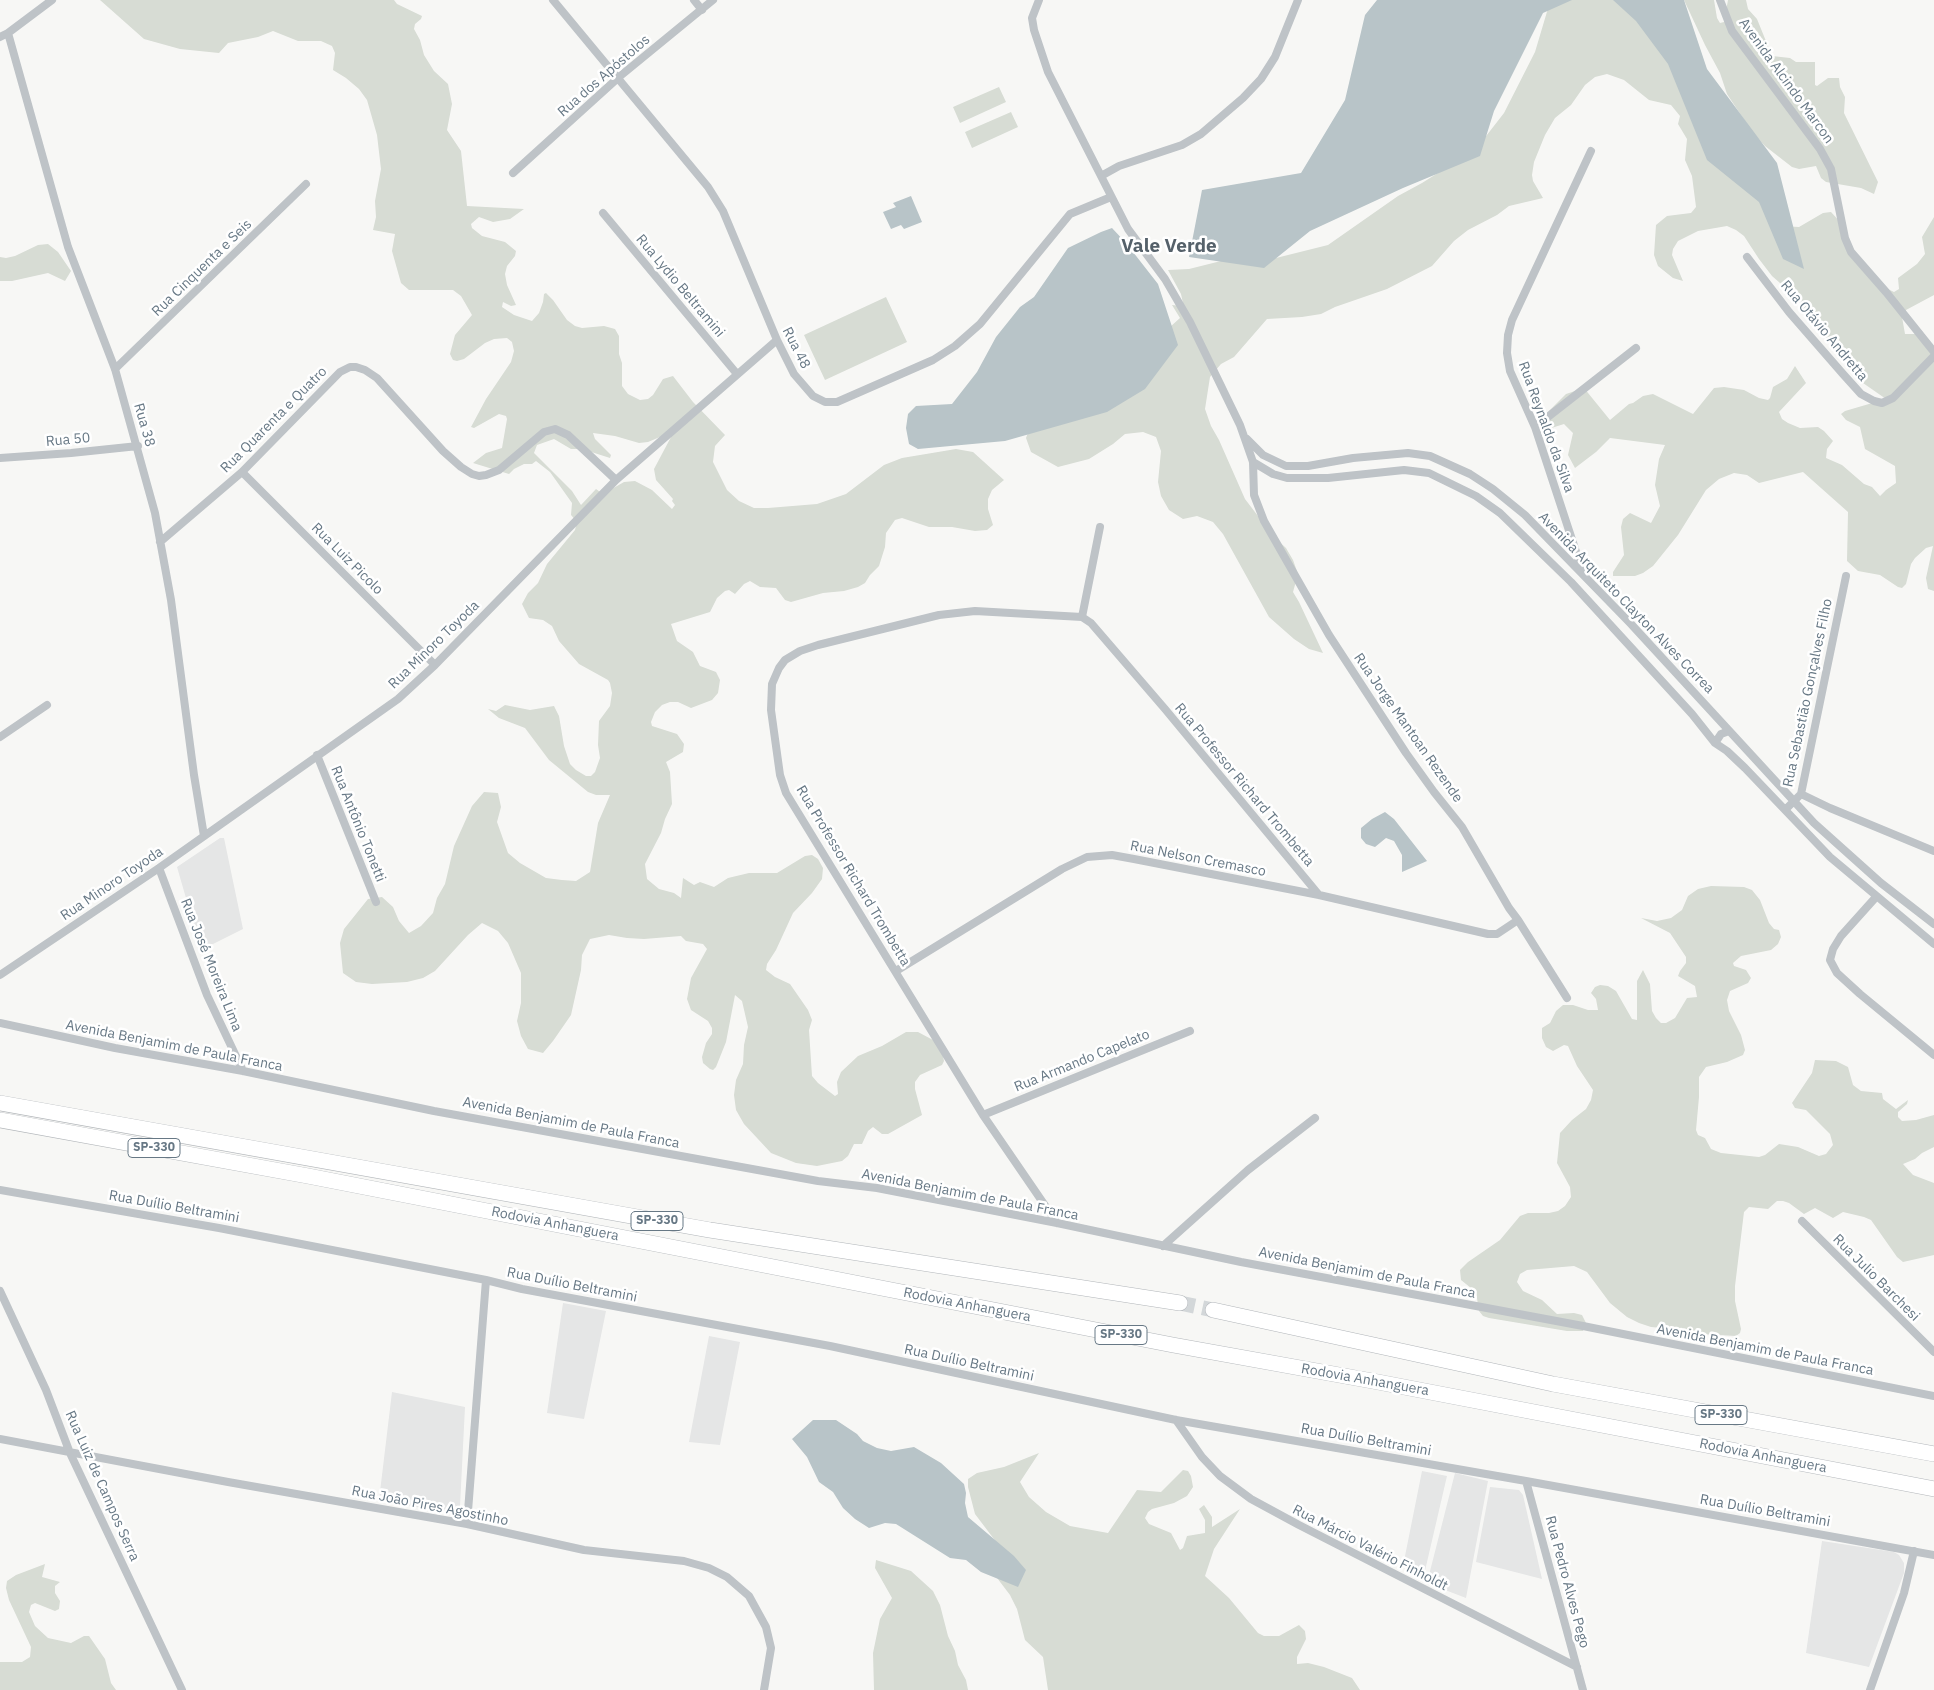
<!DOCTYPE html>
<html>
<head>
<meta charset="utf-8">
<style>
	body { margin:0 }
	canvas { display:block; background:#f7f7f5 }
</style>
</head>
<body>
<canvas width="1934" height="1690"></canvas>
<script>
const context = document.querySelector('canvas').getContext('2d');
context.lineJoin = 'round';
function paint(path, color) {
  context.fillStyle = color;
  context.fill(path, 'evenodd');
}
function poly(rows) {
  const path = new Path2D();
  for (const r of rows) {
    path.moveTo(r[0], r[1]);
    for (let i = 2; i < r.length; i += 2) path.lineTo(r[i], r[i + 1]);
  }
  return path;
}
function stroke(path, color, width, dash) {
  context.strokeStyle = color;
  context.lineWidth = width;
  context.lineCap = dash ? 'butt' : 'round';
  context.setLineDash(dash || []);
  context.stroke(path);
}
function write(font, color, halo, rows, align = 'center') {
  context.font = font + ' "IBM Plex Sans",sans-serif';
  context.lineWidth = 5;
  context.setLineDash([]);
  context.textBaseline = 'middle';
  context.strokeStyle = halo;
  context.fillStyle = color;
  for (const [text, x, y, turn = 0] of rows) {
    context.save();
    context.translate(x, y);
    context.rotate((+turn || 0) * Math.PI / 180);
    context.textAlign = isNaN(turn) ? turn : align;
    if (halo) context.strokeText(text, 0, 0);
    context.fillText(text, 0, 0);
    context.restore();
  }
}
paint(poly([
	[220,838,224,838,243,929,201,950,177,867],
	[563,1303,606,1311,584,1419,547,1413],
	[709,1336,740,1342,720,1445,689,1442],
	[392,1392,465,1407,460,1506,449,1513,379,1500],
	[1422,1471,1447,1476,1424,1575,1403,1566],
	[1455,1473,1488,1481,1466,1598,1427,1583],
	[1490,1487,1519,1490,1523,1495,1542,1579,1476,1562],
	[1822,1541,1894,1552,1899,1555,1904,1563,1904,1573,1869,1667,1806,1653]
]), '#e5e6e6');
paint(poly([
	[100,0,394,0,397,4,422,16,421,19,415,24,414,29,420,40,424,55,434,71,448,84,452,104,447,130,461,151,467,206,524,209,510,219,493,222,479,217,471,224,472,228,482,236,505,242,516,251,515,256,507,266,505,274,507,285,516,305,511,306,503,302,502,307,514,315,532,321,539,313,543,302,544,294,546,293,553,300,567,320,575,326,582,328,604,326,615,329,619,336,619,354,622,363,622,386,628,394,640,400,648,399,653,395,663,379,673,376,693,402,725,435,715,446,713,462,727,490,739,501,754,508,768,508,817,504,846,494,884,465,902,458,956,449,973,452,1004,480,992,490,988,499,988,509,993,525,987,530,975,531,952,527,929,527,902,518,895,520,886,533,885,547,879,566,870,575,865,583,858,587,844,591,823,593,791,602,785,600,776,588,760,587,750,581,744,584,735,594,729,590,725,591,717,598,710,612,671,624,677,641,693,652,700,666,716,672,720,680,718,693,712,700,691,708,678,702,670,702,662,705,655,712,651,722,652,726,677,734,684,744,683,752,666,762,670,772,672,804,665,819,661,833,645,864,647,879,659,889,674,893,681,898,683,878,694,885,700,882,714,887,728,878,749,873,777,873,805,856,812,855,818,859,823,868,822,879,812,893,793,913,776,950,767,964,766,970,775,977,790,984,808,1010,812,1020,809,1030,812,1076,818,1083,835,1096,838,1094,837,1082,841,1072,858,1056,882,1046,906,1032,918,1032,933,1040,942,1052,944,1061,942,1065,920,1075,915,1082,915,1089,922,1115,888,1134,882,1134,873,1127,868,1131,862,1144,854,1144,848,1156,842,1161,817,1166,796,1163,771,1153,744,1124,736,1110,734,1095,736,1080,743,1064,744,1045,748,1027,742,1001,735,995,726,1042,716,1067,713,1070,710,1069,703,1063,702,1057,706,1043,712,1034,712,1028,708,1021,691,1010,687,999,691,978,707,949,703,944,686,941,681,936,644,939,627,938,609,935,590,939,582,955,581,970,571,1015,553,1041,543,1053,528,1049,521,1036,517,1021,521,1003,521,973,508,943,498,931,482,923,468,935,435,971,423,978,407,982,372,984,356,982,343,973,340,943,344,929,368,899,382,897,393,907,399,921,409,933,421,926,433,913,437,898,445,884,454,846,472,806,484,792,498,793,501,807,497,822,508,853,520,863,546,878,562,880,576,881,590,872,598,823,610,795,596,795,588,792,549,760,525,728,499,718,488,709,496,711,505,705,530,710,554,706,559,716,564,746,570,764,576,770,586,776,591,776,595,772,600,758,598,745,599,721,610,706,612,693,610,683,608,680,579,664,559,641,552,626,543,620,529,618,522,604,528,593,538,583,547,564,575,530,577,522,571,515,572,503,550,472,536,461,532,464,524,464,514,469,509,474,473,463,486,453,502,448,507,419,506,416,499,414,474,428,471,427,486,399,511,362,514,351,512,342,507,338,494,339,485,343,464,359,457,361,453,360,450,354,455,335,472,315,461,296,453,290,409,290,401,283,392,251,395,234,373,230,376,217,375,201,381,169,377,135,367,100,359,89,346,78,333,70,335,53,332,46,321,41,298,41,273,31,258,37,228,43,219,53,180,49,144,39],
	[593,433,615,436,639,443,648,442,667,434,671,437,654,469,656,480,673,499,672,501,675,505,672,509,652,490,635,481,624,482,603,494,596,489,581,505,572,491,534,453,537,445,554,439,571,449,582,449,610,458,611,455,595,439],
	[1554,0,1636,0,1758,198,1767,217,1782,226,1799,227,1823,213,1831,212,1841,223,1845,245,1882,286,1894,292,1899,289,1898,278,1917,264,1925,254,1922,237,1934,217,1934,295,1906,310,1902,317,1905,334,1915,334,1920,337,1934,357,1934,591,1928,589,1926,578,1933,546,1926,548,1915,558,1911,564,1906,584,1902,588,1898,587,1880,575,1858,571,1847,561,1848,512,1803,472,1759,483,1747,475,1734,473,1719,479,1706,490,1678,535,1653,566,1643,573,1635,576,1613,576,1613,572,1624,555,1621,527,1623,519,1630,513,1651,523,1660,506,1655,485,1659,459,1665,445,1610,438,1596,452,1575,468,1568,455,1573,433,1564,424,1542,431,1549,411,1566,394,1584,388,1610,420,1629,404,1633,403,1643,396,1653,394,1693,414,1714,388,1724,387,1744,390,1759,398,1768,400,1770,398,1773,387,1787,379,1795,366,1806,383,1779,412,1782,419,1788,423,1800,428,1818,427,1824,431,1833,441,1827,449,1826,458,1842,465,1864,484,1872,487,1880,496,1886,490,1896,483,1895,466,1865,449,1860,427,1846,420,1841,414,1845,411,1886,399,1863,383,1849,369,1822,332,1816,314,1804,310,1796,297,1772,276,1759,259,1744,236,1736,230,1727,226,1698,231,1678,241,1673,249,1672,255,1683,281,1673,278,1658,266,1654,255,1656,225,1667,216,1691,213,1696,207,1692,176,1685,160,1687,139,1678,124,1680,116,1671,105,1649,100,1624,80,1607,74,1595,77,1585,85,1571,105,1555,118,1545,135,1534,162,1532,175,1533,181,1543,198,1509,206,1497,215,1468,230,1454,241,1432,266,1387,289,1335,307,1321,314,1302,317,1267,319,1234,357,1221,364,1210,377,1205,409,1211,426,1219,440,1245,499,1274,537,1286,548,1293,560,1298,574,1293,592,1299,602,1323,653,1309,649,1294,639,1269,617,1223,534,1213,522,1197,516,1183,519,1169,510,1161,496,1158,482,1161,451,1156,437,1143,432,1125,434,1113,444,1089,459,1058,467,1031,452,1026,438,1031,425,1170,327,1180,318,1172,305,1181,306,1183,303,1181,294,1168,270,1189,269,1225,260,1264,261,1328,245,1398,196,1422,183,1468,154,1483,140,1504,113,1535,52,1549,5],
	[1684,0,1714,0,1717,18,1720,23,1724,22,1728,0,1746,0,1748,9,1757,19,1772,56,1790,58,1796,62,1815,62,1815,85,1817,86,1828,78,1839,78,1840,87,1845,97,1844,113,1878,182,1874,194,1861,188,1826,182,1821,178,1816,166,1799,169,1792,167,1765,146,1753,133,1727,94,1720,73,1705,45],
	[999,87,1006,102,960,123,953,107],
	[1011,112,1018,127,972,148,965,132],
	[48,244,58,252,71,271,65,281,48,273,12,281,0,281,0,257,6,258,15,256,38,245],
	[886,297,907,342,825,380,804,335],
	[1711,886,1744,887,1752,890,1760,900,1769,923,1774,929,1779,930,1781,937,1778,944,1771,950,1741,956,1733,963,1734,966,1746,970,1751,978,1748,983,1730,991,1727,1000,1729,1011,1741,1035,1745,1050,1743,1055,1727,1062,1706,1067,1699,1077,1699,1097,1696,1130,1698,1135,1705,1138,1711,1149,1721,1153,1759,1157,1765,1155,1779,1144,1798,1147,1819,1156,1826,1154,1833,1145,1830,1134,1806,1110,1795,1108,1792,1103,1812,1073,1815,1060,1836,1061,1848,1067,1853,1085,1861,1091,1882,1093,1883,1099,1896,1109,1908,1100,1907,1104,1898,1112,1898,1117,1902,1121,1916,1120,1934,1115,1934,1147,1922,1153,1915,1159,1903,1164,1913,1175,1934,1183,1934,1255,1903,1262,1897,1257,1871,1220,1864,1217,1843,1212,1833,1218,1815,1208,1804,1214,1789,1203,1783,1201,1777,1201,1768,1209,1749,1207,1744,1212,1735,1286,1735,1301,1741,1329,1740,1333,1736,1336,1700,1334,1685,1330,1651,1327,1639,1323,1627,1317,1610,1303,1587,1272,1574,1266,1527,1270,1520,1274,1517,1282,1523,1291,1542,1300,1557,1314,1574,1313,1582,1315,1586,1323,1583,1331,1567,1331,1489,1318,1483,1316,1479,1311,1476,1292,1461,1280,1460,1270,1468,1262,1500,1240,1520,1216,1528,1213,1549,1213,1558,1211,1565,1206,1571,1197,1570,1187,1557,1163,1560,1133,1572,1120,1586,1109,1591,1100,1593,1090,1577,1066,1568,1046,1564,1045,1553,1051,1546,1047,1542,1038,1542,1028,1550,1023,1556,1011,1563,1005,1573,1005,1588,1010,1598,1010,1596,999,1591,993,1595,987,1600,985,1608,986,1616,991,1632,1019,1637,1020,1637,981,1643,970,1650,984,1652,1011,1656,1018,1661,1023,1666,1023,1675,1018,1687,998,1697,997,1695,986,1678,976,1680,971,1686,963,1686,957,1670,933,1641,918,1657,921,1671,918,1682,910,1688,896,1698,889],
	[1039,1453,1020,1482,1029,1497,1046,1512,1070,1526,1108,1533,1137,1490,1161,1492,1183,1470,1188,1471,1191,1476,1193,1487,1187,1496,1174,1503,1152,1509,1148,1512,1145,1518,1149,1524,1171,1533,1180,1550,1183,1548,1187,1536,1205,1533,1205,1520,1199,1509,1204,1505,1212,1517,1212,1527,1240,1509,1214,1549,1205,1576,1229,1598,1258,1633,1264,1636,1279,1636,1299,1625,1305,1631,1306,1639,1297,1657,1297,1664,1308,1663,1324,1667,1352,1678,1360,1690,1048,1690,1043,1657,1025,1640,1017,1609,1010,1595,991,1570,1000,1547,975,1514,968,1487,968,1479,977,1473,1004,1467],
	[876,1560,911,1571,933,1591,940,1605,948,1636,955,1651,958,1665,966,1680,968,1690,874,1690,873,1653,880,1619,892,1598,875,1568],
	[45,1564,42,1577,60,1582,55,1586,55,1593,60,1601,59,1609,55,1611,35,1603,31,1605,29,1612,35,1626,48,1638,71,1643,84,1636,89,1636,105,1659,111,1683,116,1690,0,1690,0,1662,22,1662,30,1657,31,1647,9,1600,6,1588,7,1581,16,1575]
]), '#d7dcd4');
paint(poly([
	[1377,0,1572,0,1543,13,1494,111,1480,156,1403,188,1310,231,1264,268,1189,257,1202,190,1301,173,1345,100,1365,15],
	[1613,0,1684,0,1707,69,1777,163,1804,269,1783,259,1759,202,1707,160,1668,64,1636,21],
	[911,196,922,222,904,229,901,225,891,229,883,212,896,207,893,203],
	[1112,228,1126,243,1158,284,1178,345,1145,389,1107,412,1005,441,918,449,909,444,906,428,908,414,916,406,952,404,977,372,996,337,1020,307,1034,297,1068,248,1101,232],
	[1385,812,1394,819,1427,861,1402,872,1402,855,1394,841,1386,838,1375,847,1366,844,1361,838,1361,828,1372,819],
	[813,1420,836,1420,857,1434,863,1441,877,1448,891,1451,914,1447,941,1463,964,1484,966,1493,965,1503,968,1517,1014,1556,1026,1570,1018,1587,981,1572,966,1560,950,1558,896,1524,885,1523,869,1528,855,1519,843,1508,833,1492,819,1482,807,1457,792,1439]
]), '#b8c4c8');
stroke(poly([
	[1180,1303,1213,1310]
]), '#d3d7d9', 15, [15, 8]);
const motorway = poly([
	[0,1103,710,1230,1180,1303],
	[0,1120,308,1176,1173,1345,1378,1382,1934,1489],
	[1213,1310,1553,1384,1934,1454]
]);
stroke(motorway, '#b2b6ba', 16);
stroke(poly([
	[553,0,708,187,723,211,777,340,794,374,813,396,825,402,837,402,933,360,955,346,980,324,1070,214,1111,197],
	[694,0,702,10],
	[1039,0,1032,18,1034,30,1048,72,1128,229,1165,279,1190,322,1240,425,1253,462,1254,495,1264,521,1329,635,1406,753,1434,792,1462,827,1509,908,1518,920,1567,998],
	[1720,0,1732,31,1820,149,1831,169,1845,238,1851,252,1886,292,1934,352],
	[8,33,68,247,115,369,155,513,171,600,194,775,204,836],
	[0,37,8,33,52,0],
	[513,173,619,77,713,0],
	[1101,176,1119,166,1182,145,1201,134,1243,98,1261,79,1275,57,1298,0],
	[603,213,737,374],
	[1747,257,1789,312,1843,374,1861,394,1874,401,1882,403,1893,398,1934,356],
	[115,369,306,184],
	[1535,427,1636,348],
	[1247,439,1263,455,1286,466,1308,466,1353,458,1408,453,1430,456,1470,474,1493,489,1525,515,1631,624,1814,823,1881,883,1934,924],
	[0,458,71,453,138,446],
	[1253,462,1273,474,1287,478,1328,478,1404,470,1429,473,1476,496,1500,513,1571,582,1692,714,1715,743,1727,751,1745,768,1830,857,1934,944],
	[242,472,435,665],
	[160,542,242,472,340,372,350,367,356,367,365,370,377,378,443,451,461,467,472,474,479,476,486,475,499,470,544,432,555,429,568,435,616,480],
	[1583,573,1535,427,1510,371,1507,353,1508,335,1512,320,1591,151],
	[1082,617,1100,527],
	[0,737,47,705],
	[1715,743,1721,734,1729,731],
	[317,755,376,902],
	[1801,794,1830,808,1934,851],
	[1785,810,1801,794,1846,576],
	[159,868,207,995,243,1071],
	[1876,897,1841,936,1833,949,1830,960,1837,973,1860,994,1934,1055],
	[896,971,1062,869,1087,857,1112,855,1134,859,1319,895,1488,934,1497,934,1518,920],
	[0,975,159,868,398,699,435,665,616,480,777,340],
	[0,1023,115,1048,243,1071,434,1111,818,1181,877,1188,1057,1223,1241,1262,1583,1326,1934,1396],
	[983,1115,1190,1031],
	[0,1190,219,1228,486,1280,522,1289,830,1346,1176,1420,1526,1481,1934,1555],
	[1802,1221,1934,1352],
	[1057,1223,983,1115,786,793,780,775,771,710,772,684,779,668,785,660,800,651,818,645,939,615,975,611,1082,617,1091,623,1165,709,1319,895],
	[1163,1246,1248,1170,1315,1118],
	[0,1291,46,1390,70,1453,182,1690],
	[1176,1420,1202,1457,1220,1476,1251,1499,1299,1525,1577,1667],
	[0,1439,228,1482,467,1524,584,1550,684,1561,709,1568,727,1577,749,1596,766,1627,771,1648,764,1690],
	[1526,1481,1583,1690],
	[467,1524,486,1280],
	[1870,1690,1904,1593,1914,1551]
]), '#bec3c7', 8);
stroke(motorway, '#fff', 15);
for (const [x, y, w] of [
	[154,1148,52],
	[657,1221,52],
	[1121,1335,52],
	[1721,1415,52]
]) {
  const box = new Path2D();
  box.roundRect(x - w / 2, y - 9.5, w, 19, 4);
  context.fillStyle = '#fff';
  context.fill(box);
  stroke(box, '#677885', 1);
}
write('bold 12px', '#677885', null, [
	["SP-330",154,1148],
	["SP-330",657,1221],
	["SP-330",1121,1335],
	["SP-330",1721,1415]
]);
write('14px', '#677885', '#fff', [
	["Rua dos Apóstolos",604,76,-41],
	["Avenida Alcindo Marcon",1786,81,54],
	["Rua Cinquenta e Seis",202,268,-44],
	["Rua Lydio Beltramini",680,286,50],
	["Rua Otávio Andretta",1824,331,50],
	["Rua 48",796,348,63],
	["Rua Quarenta e Quatro",274,420,-45],
	["Rua 38",144,425,74],
	["Rua Reynaldo da Silva",1546,427,70],
	["Rua 50",68,440,-5],
	["Rua Luiz Picolo",347,559,45],
	["Avenida Arquiteto Clayton Alves Correa",1626,603,46],
	["Rua Minoro Toyoda",434,645,-44],
	["Rua Sebastião Gonçalves Filho",1808,693,-78],
	["Rua Jorge Mantoan Rezende",1408,728,55],
	["Rua Professor Richard Trombetta",1244,785,50],
	["Rua Antônio Tonetti",358,824,68],
	["Rua Nelson Cremasco",1198,859,11],
	["Rua Professor Richard Trombetta",853,876,59],
	["Rua Minoro Toyoda",112,884,-34],
	["Rua José Moreira Lima",211,965,68],
	["Avenida Benjamim de Paula Franca",174,1046,11],
	["Rua Armando Capelato",1082,1061,-22],
	["Avenida Benjamim de Paula Franca",571,1123,11],
	["Avenida Benjamim de Paula Franca",970,1195,11],
	["Rua Duílio Beltramini",174,1207,10],
	["Rodovia Anhanguera",555,1224,11],
	["Avenida Benjamim de Paula Franca",1367,1273,11],
	["Rua Julio Barchesi",1876,1278,45],
	["Rua Duílio Beltramini",572,1285,11],
	["Rodovia Anhanguera",967,1305,11],
	["Avenida Benjamim de Paula Franca",1765,1350,11],
	["Rua Duílio Beltramini",969,1363,12],
	["Rodovia Anhanguera",1365,1380,10],
	["Rua Duílio Beltramini",1366,1440,10],
	["Rodovia Anhanguera",1763,1456,11],
	["Rua Luiz de Campos Serra",102,1486,66],
	["Rua João Pires Agostinho",430,1506,11],
	["Rua Duílio Beltramini",1765,1511,10],
	["Rua Márcio Valério Finholdt",1370,1548,27],
	["Rua Pedro Alves Pego",1567,1582,75]
]);
write('bold 19px', '#55616a', '#fff', [
	["Vale Verde",1169,247]
]);
</script>
</body>
</html>
